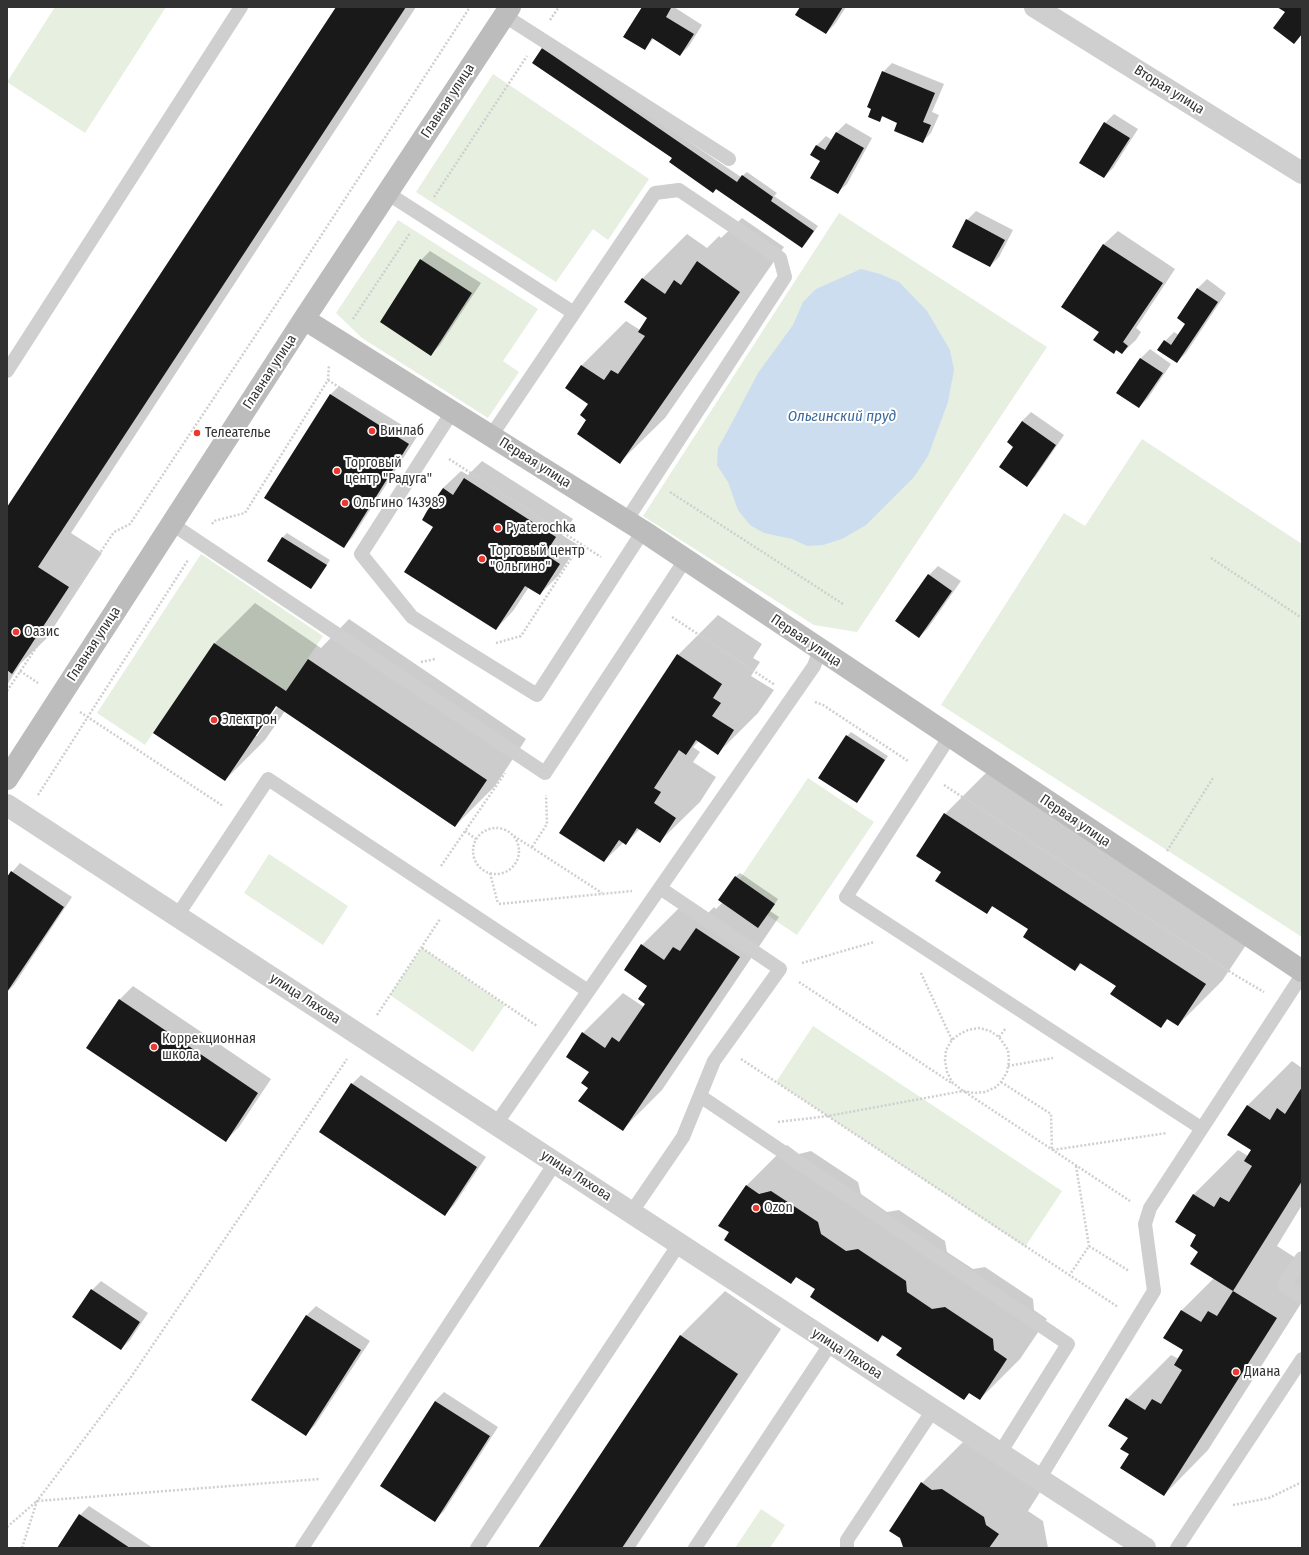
<!DOCTYPE html>
<html>
<head>
<meta charset="utf-8">
<style>
	body { margin:0 }
	#map { position:relative; width:1309px; height:1555px; overflow:hidden; background:#fff; font-family:"Fira Sans Condensed",sans-serif }
	canvas { display:block }
	.frame { position:absolute; inset:0; border:8px solid #323232; pointer-events:none }
</style>
</head>
<body>
<div id="map">
<canvas width="1309" height="1555"></canvas>
<div class="frame"></div>
</div>
<script>
const context = document.querySelector('canvas').getContext('2d');
context.lineJoin = 'round';
function paint(path, color) {
  context.fillStyle = color;
  context.fill(path, 'evenodd');
}
function poly(rows) {
  const path = new Path2D();
  for (const r of rows) {
    if (r.length === 3) {
      path.moveTo(r[0] + r[2], r[1]);
      path.arc(r[0], r[1], r[2], 0, 2 * Math.PI);
      continue;
    }
    path.moveTo(r[0], r[1]);
    for (let i = 2; i < r.length; i += 2) path.lineTo(r[i], r[i + 1]);
  }
  return path;
}
function stroke(path, color, width, dash) {
  context.strokeStyle = color;
  context.lineWidth = width;
  context.lineCap = dash ? 'butt' : 'round';
  context.setLineDash(dash || []);
  context.stroke(path);
}
function write(font, color, halo, rows, align = 'center') {
  context.font = font + ' "Fira Sans Condensed",sans-serif';
  context.lineWidth = 4;
  context.setLineDash([]);
  context.textBaseline = 'middle';
  context.strokeStyle = halo;
  context.fillStyle = color;
  for (const [text, x, y, turn = 0] of rows) {
    context.save();
    context.translate(x, y);
    context.rotate((+turn || 0) * Math.PI / 180);
    context.textAlign = isNaN(turn) ? turn : align;
    if (halo) context.strokeText(text, 0, 0);
    context.fillText(text, 0, 0);
    context.restore();
  }
}
paint(poly([
	[55,7,166,7,85,133,7,82],
	[493,74,649,179,608,240,593,229,556,282,416,192],
	[839,213,1047,347,857,632,814,625,643,516],
	[398,220,538,309,503,361,519,372,488,418,362,338,336,313],
	[1142,439,1302,544,1302,937,941,705,1064,513,1085,526],
	[201,554,323,636,225,781,153,733,145,745,97,713],
	[808,778,874,822,797,935,767,915,739,880],
	[269,854,348,906,323,945,244,893],
	[422,948,505,1005,473,1052,390,995],
	[813,1026,1062,1191,1025,1247,776,1082],
	[761,1509,785,1525,770,1548,735,1548]
]), '#e6efe0');
paint(poly([
	[861,269,880,274,899,282,927,311,950,350,954,370,948,402,928,456,914,477,866,525,842,539,823,545,807,546,792,539,764,533,750,525,738,510,728,482,717,465,718,448,727,432,758,373,793,325,803,302,816,289]
]), '#ccddef');
paint(poly([
	[337,7,416,7,71,533,102,553,46,639,21,663,7,685,7,509],
	[643,7,674,7,702,25,689,46,680,55,654,38,645,49],
	[801,7,846,7,835,24,826,33],
	[547,45,741,177,747,172,777,193,774,196,818,226,806,243,802,247,673,158,543,49],
	[892,63,944,84,932,112,939,115,931,133,922,142,899,122,884,116,879,120,883,72],
	[1114,114,1138,129,1113,168,1104,177,1105,123],
	[846,123,872,138,847,184,837,193,821,160,812,155,817,145,826,136,832,140,837,132],
	[976,211,1013,230,999,257,990,266,953,246,967,220],
	[742,218,784,247,665,418,620,462,588,420,589,404,566,388,582,365,626,321,640,330,649,318,626,302,643,278,687,234,707,248,719,236,721,238],
	[1118,231,1175,269,1136,328,1141,332,1136,340,1122,353,1117,350,1114,352,1100,332,1062,307,1104,244],
	[430,251,481,283,440,345,431,354,381,322,421,260],
	[1207,279,1226,293,1186,353,1177,362,1165,341,1174,332,1179,335,1187,324,1178,318,1198,288],
	[1150,349,1171,364,1148,398,1139,407,1118,392,1141,358],
	[339,386,418,435,352,538,343,547,330,395],
	[1031,412,1064,435,1036,476,1027,485,1015,446,1022,421],
	[482,461,573,519,562,535,578,545,558,576,540,594,529,587,513,611,496,629,434,526,443,488,461,471,468,475],
	[287,533,330,560,315,584,311,588,268,561,283,537],
	[938,566,961,581,928,628,919,637,896,621,929,575],
	[255,603,321,648,349,619,526,739,495,786,455,826,285,711,265,740,225,780,154,733,215,643],
	[278,702,280,703,257,736,255,736],
	[718,615,762,644,753,658,760,662,751,676,774,690,758,713,718,753,699,741,693,747,700,752,693,762,716,777,700,802,659,842,640,829,626,843,624,842,604,861,678,655],
	[851,732,888,756,861,798,857,802,847,736],
	[989,770,1250,939,1222,981,1178,1025,1168,1019,1161,1026,1117,986,1082,963,1075,970,1030,929,994,905,987,913,942,872,945,814],
	[20,863,72,897,14,985,7,992,7,878],
	[740,873,778,899,770,911,779,917,662,1090,622,1130,589,1088,590,1071,583,1033,623,993,644,1007,646,1003,649,985,642,945,682,905,702,919,714,907,716,909,723,902,735,877],
	[133,986,271,1079,239,1127,226,1140,119,1000],
	[1292,1061,1302,1068,1302,1205,1277,1246,1302,1262,1302,1302,1208,1450,1164,1495,1130,1454,1127,1399,1171,1355,1179,1359,1185,1350,1182,1310,1214,1278,1199,1252,1198,1235,1177,1222,1194,1194,1238,1150,1248,1156,1252,1150,1247,1106],
	[361,1075,486,1157,454,1205,445,1214,352,1084],
	[787,1145,799,1154,811,1151,858,1182,861,1194,887,1212,899,1210,945,1241,947,1252,973,1269,985,1267,1033,1299,1034,1310,1047,1319,1020,1359,980,1399,970,1392,964,1399,903,1347,884,1335,878,1341,816,1289,797,1277,791,1283,730,1232,720,1225,747,1185],
	[101,1281,148,1313,130,1340,121,1349,92,1290],
	[725,1291,781,1329,635,1548,539,1548,680,1336],
	[316,1306,370,1341,315,1425,306,1434,252,1400,307,1315],
	[444,1392,498,1427,444,1511,435,1520,381,1486,435,1401],
	[966,1439,1042,1489,1028,1511,1043,1521,1048,1548,906,1548,904,1547,922,1483],
	[89,1506,153,1548,58,1548,80,1515]
]), '#0003');
paint(poly([
	[336,7,406,7,38,567,69,587,12,674,7,670,7,507],
	[642,7,670,7,671,8,666,17,694,34,680,56,652,38,645,50,623,37],
	[800,7,843,7,826,34,795,15],
	[1277,7,1302,7,1302,34,1294,44,1273,28,1285,12],
	[542,48,737,182,742,175,773,197,771,201,814,231,802,248,716,189,713,193,669,162,672,158,532,63],
	[882,71,935,93,923,122,931,125,923,143,894,131,897,123,882,116,880,122,868,117,871,109,867,107],
	[1104,122,1130,138,1104,178,1079,163],
	[836,132,864,148,838,194,810,178,820,161,810,155,816,145,825,150],
	[966,219,1005,240,990,267,952,247],
	[1103,244,1163,283,1123,342,1128,346,1122,354,1116,350,1114,354,1093,340,1099,332,1061,307],
	[420,259,472,293,431,356,380,322],
	[697,261,740,292,620,464,577,434,586,420,580,415,588,404,565,388,581,365,604,380,611,370,618,374,645,336,638,332,647,318,624,302,642,278,665,294,674,280,681,285],
	[1197,288,1218,302,1177,363,1157,350,1164,340,1171,345,1185,324,1177,318],
	[1140,358,1163,373,1139,408,1116,393],
	[330,394,409,444,344,548,264,498],
	[1022,421,1056,445,1027,487,999,467,1013,447,1007,442],
	[464,478,556,537,545,554,560,564,540,595,525,586,496,630,404,572,433,527,422,520,427,511,443,488,453,495],
	[282,537,327,565,311,589,267,561],
	[928,574,952,591,919,638,895,621],
	[214,643,286,691,308,659,487,780,455,827,276,706,225,781,153,733],
	[677,654,722,684,713,698,721,703,712,716,734,730,718,755,696,740,686,755,679,750,654,788,661,792,654,803,676,818,660,843,637,828,626,845,619,840,604,862,559,833],
	[846,735,885,760,857,803,818,778],
	[944,813,1206,984,1178,1026,1167,1019,1161,1028,1110,994,1116,986,1080,963,1075,971,1023,937,1028,929,992,906,987,914,935,881,941,872,916,856],
	[11,871,64,907,7,992,7,877],
	[735,876,775,904,758,928,718,900],
	[696,928,740,957,623,1131,578,1101,588,1088,581,1083,589,1072,566,1057,582,1032,605,1048,612,1037,619,1042,645,1004,638,999,647,986,624,970,641,944,664,960,673,947,680,951],
	[119,999,258,1093,226,1142,86,1048],
	[351,1083,477,1167,445,1216,319,1132],
	[1302,1087,1302,1181,1233,1291,1277,1318,1164,1496,1120,1468,1129,1454,1120,1449,1128,1438,1108,1426,1126,1398,1145,1410,1152,1399,1161,1404,1182,1370,1174,1365,1183,1350,1163,1338,1181,1310,1201,1322,1208,1311,1217,1316,1233,1291,1190,1264,1198,1252,1190,1246,1196,1235,1175,1222,1193,1194,1214,1207,1220,1197,1229,1202,1252,1166,1244,1161,1251,1150,1227,1135,1247,1105,1270,1120,1277,1108,1285,1114],
	[746,1185,759,1194,771,1191,818,1222,821,1234,846,1251,858,1249,906,1281,907,1292,932,1309,945,1307,993,1339,994,1350,1007,1359,980,1400,969,1393,964,1400,896,1355,902,1348,882,1335,878,1342,810,1297,815,1289,796,1277,791,1284,724,1240,729,1232,718,1226],
	[91,1289,140,1322,121,1350,72,1317],
	[306,1315,361,1350,306,1436,251,1400],
	[680,1335,738,1374,622,1548,538,1548],
	[435,1401,490,1436,435,1522,380,1486],
	[921,1482,932,1490,942,1489,984,1517,986,1525,999,1534,989,1548,903,1547,900,1538,889,1531],
	[79,1514,130,1548,57,1548]
]), '#191919');
stroke(poly([
	[550,20,559,7],
	[434,197,527,56],
	[353,319,410,233],
	[328,380,411,434],
	[449,459,601,557],
	[670,492,843,604],
	[212,524,214,521,245,513,328,380,329,365],
	[1211,558,1302,618],
	[672,617,775,685],
	[496,643,521,636,581,543],
	[421,662,435,659],
	[20,671,38,683],
	[7,691,114,532,130,524,289,285,470,7],
	[815,702,823,705,908,761],
	[80,712,223,806],
	[944,785,1235,975,1264,992],
	[38,795,188,560],
	[496,851,23],
	[465,831,476,839],
	[514,836,602,893],
	[532,847,547,824,546,795],
	[1167,851,1213,778],
	[441,866,505,773],
	[490,873,498,904],
	[499,904,632,891],
	[422,948,537,1026],
	[802,963,874,942],
	[921,973,952,1040],
	[799,982,953,1084],
	[377,1015,440,919],
	[999,1037,1006,1028],
	[741,1059,1118,1307],
	[1008,1066,1053,1058],
	[1001,1082,1051,1114,1052,1150,1167,1133],
	[965,1092,1130,1201],
	[778,1122,828,1116,963,1091,974,1093,985,1092,996,1087,1001,1082,1007,1072,1009,1061,1008,1050,999,1037,990,1031,979,1028,968,1030,958,1035,952,1040,946,1050,945,1061,947,1072,952,1082,963,1091],
	[1076,1166,1089,1246],
	[1069,1276,1089,1246,1129,1271],
	[1233,1505,1269,1498,1302,1482],
	[7,1527,37,1501,320,1479],
	[22,1548,37,1501,131,1377,347,1059]
]), '#cfcfcf', 2.5, [2, 2]);
stroke(poly([
	[505,16,729,159],
	[387,193,574,313],
	[7,371,241,7],
	[452,412,361,554,412,617,466,651,537,695,643,531],
	[491,436,655,193,679,190,780,258,785,277,626,521],
	[172,524,545,773,685,560],
	[950,736,846,897,1201,1128],
	[177,916,268,779,588,991],
	[700,1096,1068,1344,1000,1453],
	[496,1124,814,666,820,650],
	[631,1213,683,1137,714,1061,780,969,660,888],
	[1302,1258,1284,1285,1302,1297],
	[1039,1479,1154,1291,1145,1224,1150,1208,1302,975],
	[302,1548,555,1163],
	[477,1548,679,1244],
	[695,1548,831,1343],
	[847,1548,847,1540,933,1410],
	[1177,1548,1302,1359]
]), '#cfcfcf', 14);
stroke(poly([
	[1035,7,1302,173],
	[7,805,1145,1548]
]), '#cfcfcf', 22);
stroke(poly([
	[304,319,643,531,1302,971],
	[7,779,304,319,510,7]
]), '#bcbcbc', 22);
for (const [x, y, r, color] of [
	[372,431,4,"#ed3830"],
	[197,433,4,"#ed3830"],
	[337,471,4,"#ed3830"],
	[345,503,4,"#ed3830"],
	[498,528,4,"#ed3830"],
	[482,559,4,"#ed3830"],
	[16,632,4,"#ed3830"],
	[214,720,4,"#ed3830"],
	[154,1047,4,"#ed3830"],
	[756,1208,4,"#ed3830"],
	[1236,1372,4,"#ed3830"]
]) {
  const dot = new Path2D();
  dot.arc(x, y, r, 0, 2 * Math.PI);
  context.fillStyle = color;
  context.fill(dot);
  stroke(dot, '#fff', 1.5);
}
write('14px', '#323232', '#fff', [
	["Вторая улица",1169,90,32],
	["Главная улица",448,101,-57],
	["Главная улица",270,372,-57],
	["Первая улица",535,463,32],
	["Первая улица",806,641,34],
	["Главная улица",94,644,-57],
	["Первая улица",1075,821,34],
	["улица Ляхова",305,999,33],
	["улица Ляхова",576,1176,33],
	["улица Ляхова",847,1354,33]
]);
write('14px', '#323232', '#fff', [
	["Винлаб",380,431],
	["Телеателье",205,433],
	["Торговый",345,463],
	["центр \"Радуга\"",345,479],
	["Ольгино 143989",353,503],
	["Pyaterochka",506,528],
	["Торговый центр",490,551],
	["\"Ольгино\"",490,567],
	["Оазис",24,632],
	["Электрон",222,720],
	["Коррекционная",162,1039],
	["школа",162,1055],
	["Ozon",764,1208],
	["Диана",1244,1372]
], 'left');
write('italic 15px', '#3b6999', '#fff', [
	["Ольгинский пруд",842,417]
]);
</script>
</body>
</html>
